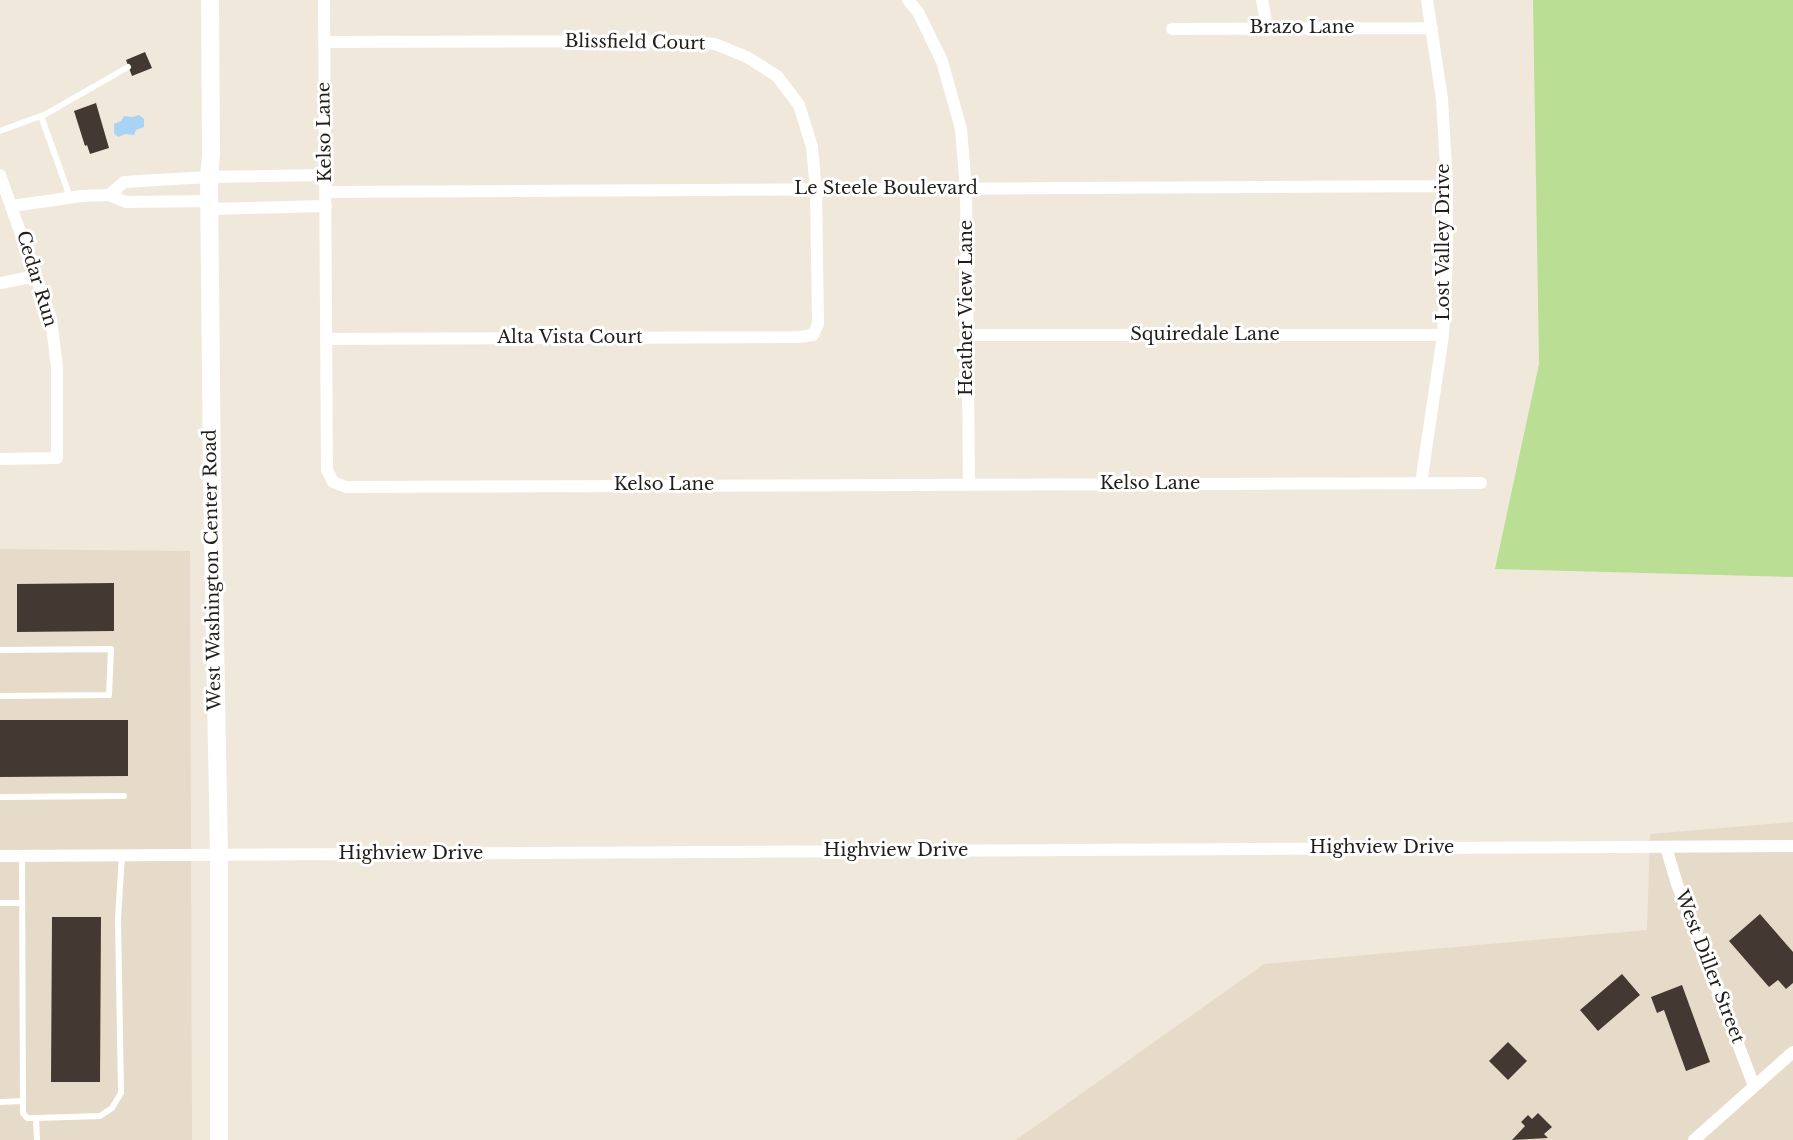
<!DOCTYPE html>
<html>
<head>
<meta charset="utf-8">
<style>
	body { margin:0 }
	canvas { display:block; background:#efe8db }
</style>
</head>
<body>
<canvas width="1793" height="1140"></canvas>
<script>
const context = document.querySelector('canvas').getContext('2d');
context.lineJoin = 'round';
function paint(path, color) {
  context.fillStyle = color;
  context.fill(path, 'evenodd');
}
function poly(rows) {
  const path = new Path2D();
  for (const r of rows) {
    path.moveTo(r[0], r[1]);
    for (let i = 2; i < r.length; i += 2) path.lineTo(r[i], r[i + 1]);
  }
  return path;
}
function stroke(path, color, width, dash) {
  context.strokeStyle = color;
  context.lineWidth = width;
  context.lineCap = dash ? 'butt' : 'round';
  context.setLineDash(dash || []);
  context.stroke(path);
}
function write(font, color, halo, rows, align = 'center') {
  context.font = font + ' "Libre Baskerville",serif';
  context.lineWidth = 6;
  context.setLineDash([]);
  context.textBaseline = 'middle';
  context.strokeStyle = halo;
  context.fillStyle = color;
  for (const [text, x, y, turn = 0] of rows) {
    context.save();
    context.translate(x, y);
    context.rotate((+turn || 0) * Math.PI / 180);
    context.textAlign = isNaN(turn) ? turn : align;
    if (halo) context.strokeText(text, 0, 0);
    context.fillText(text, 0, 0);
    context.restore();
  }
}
paint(poly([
	[0,549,190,551,192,1140,0,1140],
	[1793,822,1793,1140,1016,1140,1264,964,1647,930,1650,834]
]), '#e6dbc8');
paint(poly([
	[1533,0,1793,0,1793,577,1495,569,1539,364]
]), '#bbde95');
paint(poly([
	[139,115,144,119,144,127,136,130,134,135,125,134,118,137,114,133,114,124,121,121,124,116,133,117]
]), '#a8d3f4');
paint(poly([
	[145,52,152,68,132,76,126,60],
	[96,103,109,148,90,154,87,145,85,146,74,111],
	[114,583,114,631,17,632,17,584],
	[0,720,128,720,128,776,0,777],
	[1760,914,1793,952,1793,983,1786,989,1778,980,1769,987,1729,941],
	[52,917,101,917,100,1082,51,1082],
	[1622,974,1640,995,1598,1031,1580,1010],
	[1682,985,1710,1062,1686,1071,1664,1010,1657,1013,1651,997],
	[1508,1042,1527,1061,1508,1080,1489,1061],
	[1538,1113,1552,1127,1544,1134,1548,1138,1512,1140,1525,1126,1521,1122,1528,1115,1532,1119]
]), '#443833');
stroke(poly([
	[41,116,70,197],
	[0,131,46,114,128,67],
	[0,650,111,649,109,695,0,696],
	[0,797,124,796],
	[22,856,23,1113,27,1118,36,1118,100,1116,112,1108,121,1093,118,919,122,855],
	[0,903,22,903],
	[0,1102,23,1101],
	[36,1118,37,1140]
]), '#fff', 6);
stroke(poly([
	[324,0,327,470,333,482,346,487,1481,483],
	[908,0,918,12,942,61,961,129,966,189,969,484],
	[1262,0,1267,27],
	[1172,29,1432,28],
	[324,42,679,41,715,44,747,57,777,76,799,105,812,147,816,190,818,324,813,335,799,337,326,339],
	[0,175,51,319,57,367,57,458,0,459],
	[326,192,1447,186],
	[109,195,124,182,209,177,325,175],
	[12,206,82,196,109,195,126,202,209,201],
	[209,209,326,206],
	[0,283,36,276],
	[967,335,1443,335],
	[1421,483,1443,335,1447,257,1447,186,1442,99,1427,0],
	[1666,847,1677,884,1754,1086],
	[0,856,1793,846],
	[1694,1140,1793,1052]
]), '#fff', 12);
stroke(poly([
	[210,0,211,155,209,177,212,481,219,854,219,1140]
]), '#fff', 18);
write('18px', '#221f1b', '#fff', [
	["Brazo Lane",1302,28],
	["Blissfield Court",635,43,1],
	["Kelso Lane",325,132,-91],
	["Le Steele Boulevard",886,189],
	["Lost Valley Drive",1444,242,-90],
	["Cedar Run",36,279,73],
	["Heather View Lane",967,308,-90],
	["Squiredale Lane",1205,335],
	["Alta Vista Court",570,338],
	["Kelso Lane",1150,484],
	["Kelso Lane",664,485],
	["West Washington Center Road",213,570,-91],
	["Highview Drive",1382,848],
	["Highview Drive",896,851],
	["Highview Drive",411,854],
	["West Diller Street",1709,967,69]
]);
</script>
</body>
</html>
